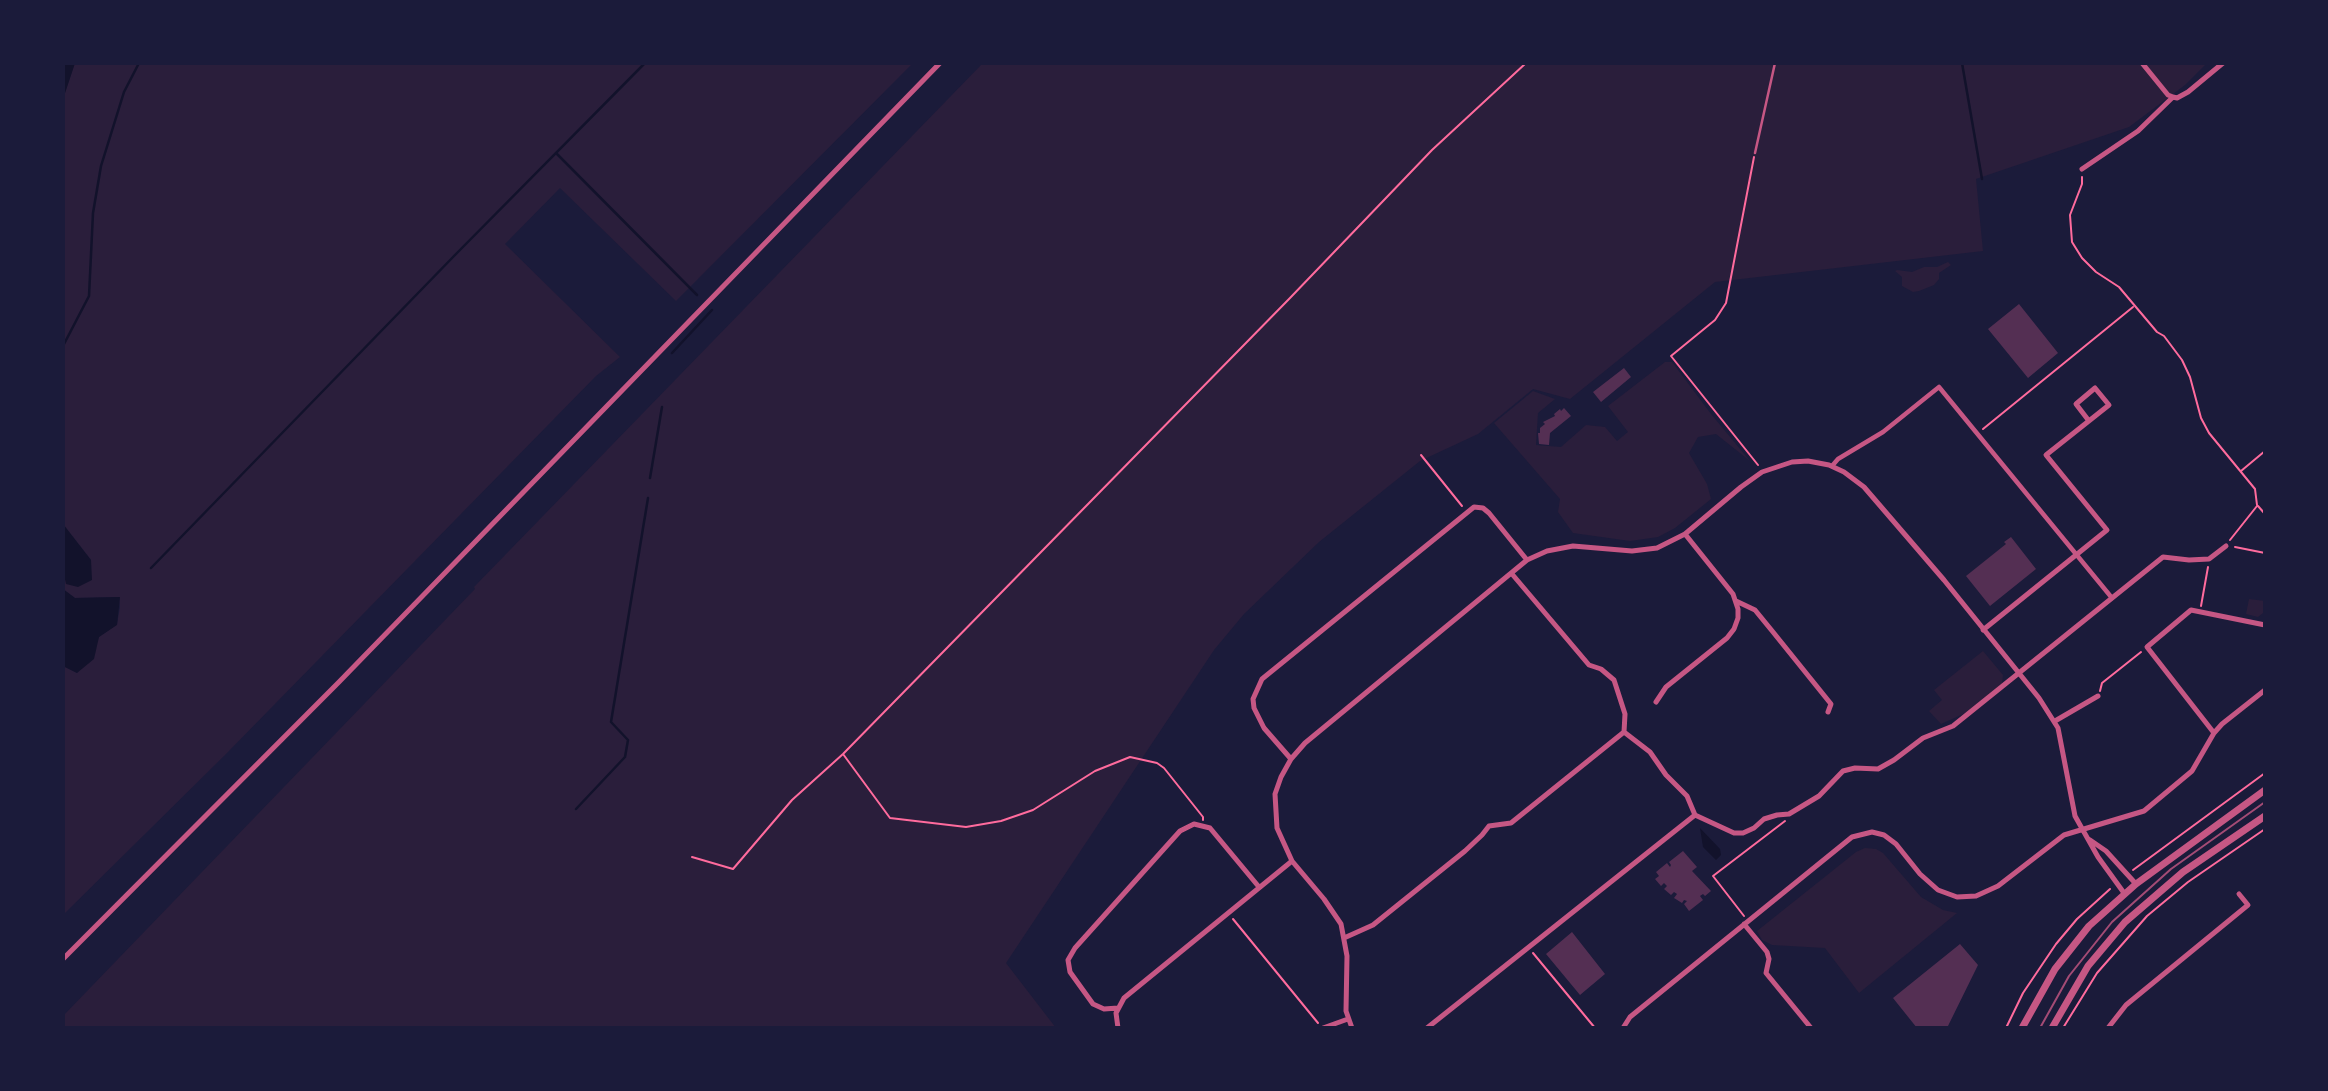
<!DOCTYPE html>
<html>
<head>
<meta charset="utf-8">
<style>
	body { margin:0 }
	#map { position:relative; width:2328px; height:1091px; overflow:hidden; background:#1b1b3a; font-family:Barlow,sans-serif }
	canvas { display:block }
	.frame { position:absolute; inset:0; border:65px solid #1b1b3a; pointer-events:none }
</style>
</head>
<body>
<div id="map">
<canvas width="2328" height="1091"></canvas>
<div class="frame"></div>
</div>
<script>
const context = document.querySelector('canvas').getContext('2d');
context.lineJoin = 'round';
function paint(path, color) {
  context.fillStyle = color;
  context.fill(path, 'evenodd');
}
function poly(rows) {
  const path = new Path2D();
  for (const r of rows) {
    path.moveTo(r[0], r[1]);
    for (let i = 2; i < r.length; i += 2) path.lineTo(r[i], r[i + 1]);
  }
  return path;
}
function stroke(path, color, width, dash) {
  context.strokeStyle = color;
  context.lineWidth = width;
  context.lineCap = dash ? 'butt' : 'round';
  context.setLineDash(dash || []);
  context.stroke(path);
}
paint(poly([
	[75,63,913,63,676,301,560,188,505,244,620,357,596,376,225,755,63,915,63,666,77,673,99,637,117,624,120,607,119,597,75,598,63,589,63,570,67,584,91,560,63,524,63,99],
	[983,63,2207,63,2185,85,2129,127,1976,179,1983,251,1715,282,1570,399,1533,389,1478,434,1420,461,1319,542,1244,614,1214,650,1006,963,1056,1028,63,1028,63,1016,475,589,474,587],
	[1948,262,1951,265,1939,273,1939,279,1934,285,1919,291,1913,292,1902,286,1902,277,1895,271,1897,270,1912,272,1924,267,1937,267],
	[1665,362,1672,362,1711,414,1750,461,1716,434,1698,437,1689,453,1707,484,1711,499,1675,528,1658,537,1630,541,1573,533,1558,512,1560,499,1494,423,1533,391,1555,399,1538,413,1536,445,1561,447,1586,425,1605,427,1617,441,1628,432,1608,406],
	[2249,599,2265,601,2265,614,2263,613,2258,617,2246,614],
	[1983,651,2003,675,2002,684,1970,711,1941,724,1929,711,1942,700,1934,690],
	[1865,848,1876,849,1883,853,1921,897,1943,910,1957,913,1859,993,1825,948,1772,945,1762,940,1757,931,1856,852]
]), '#2a1e3b');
paint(poly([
	[63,63,75,63,63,99],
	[63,524,91,560,92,580,78,587,66,584,63,570],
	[63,589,75,598,120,597,117,625,99,637,94,659,77,673,63,666],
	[1700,828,1720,849,1721,855,1716,860,1703,847]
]), '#12122b');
stroke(poly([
	[1962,63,1982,179],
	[556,153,697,295],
	[63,346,89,296,93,213,101,166,124,92,139,63],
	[672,353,712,310],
	[650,478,662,407],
	[151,568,455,255,645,63],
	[576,809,625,757,628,740,611,722,648,498]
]), '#12122b', 2.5);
paint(poly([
	[2019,304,2058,353,2028,378,1988,329],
	[1624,368,1631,377,1601,402,1593,392],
	[1564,408,1571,416,1550,433,1549,445,1539,444,1538,433,1540,433,1540,428,1545,424,1543,422,1555,416,1554,414,1560,409,1561,411],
	[2011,537,2036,569,1990,606,1966,576,2006,544,2004,542],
	[1683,851,1697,867,1692,871,1711,891,1705,896,1703,894,1700,896,1703,900,1689,911,1684,904,1687,901,1684,900,1682,903,1674,898,1677,894,1674,892,1671,895,1664,889,1667,886,1664,883,1661,886,1655,879,1659,876,1656,872,1667,863,1670,867,1671,865,1669,862],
	[1572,932,1605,974,1580,995,1546,954],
	[1960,944,1978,965,1947,1028,1917,1028,1893,998]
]), '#542f53');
stroke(poly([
	[1754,157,1726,303,1715,320,1671,356,1758,465],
	[2082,177,2082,184,2070,215,2072,242,2082,258,2096,272,2119,287,2157,332,2164,336,2182,360,2190,377,2201,418,2209,433,2255,489,2257,505],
	[1983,429,2133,307],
	[1421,455,1462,506],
	[2241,471,2265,451],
	[2258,506,2265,514],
	[2230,540,2257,506],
	[2235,547,2265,553],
	[2201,606,2208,567],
	[2100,691,2102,683,2141,652],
	[843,754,890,818,966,827,1001,821,1033,810,1095,771,1130,757,1157,763,1164,768,1203,817,1203,820],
	[692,857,733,869,792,800,843,754,1290,298,1432,150,1526,63],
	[2133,870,2265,773],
	[1744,916,1713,876,1785,821],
	[1233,919,1318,1023],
	[1533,953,1595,1028],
	[2006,1028,2023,993,2056,944,2077,919,2110,889],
	[2063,1028,2097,973,2147,916,2188,882,2265,829]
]), '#ff6b9d', 2);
stroke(poly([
	[1755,153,1775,63]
]), '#c65784', 2.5);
stroke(poly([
	[1832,466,1838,459,1883,432,1939,387,2112,598]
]), '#c65784', 4.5);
stroke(poly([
	[2142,63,2168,95,2173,97],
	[2082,169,2138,131,2173,97,2177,98,2188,92,2223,63],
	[1512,574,1589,665,1601,669,1614,680,1625,714,1624,732,1650,752,1666,775,1687,796,1695,815],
	[1736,601,1755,610,1773,632,1831,704,1828,712],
	[1983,630,2107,530,2046,455,2109,405,2095,388,2076,404,2089,421],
	[1656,702,1666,687,1727,638,1734,629,1738,618,1738,609,1733,594,1685,534],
	[2055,721,2098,696],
	[2214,733,2147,647,2191,610,2265,625],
	[1291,759,1264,728,1254,708,1253,699,1262,679,1474,507,1483,508,1489,513,1527,560],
	[1695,815,1734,833,1743,833,1754,828,1764,819,1777,815,1789,814,1819,796,1843,771,1855,768,1878,769,1894,760,1923,738,1953,726,2163,557,2189,560,2209,559,2226,546],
	[2090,840,2106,851,2136,884],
	[1744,924,1767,952,1769,959,1766,973,1811,1028],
	[1344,938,1373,925,1465,851,1482,835,1489,826,1511,823,1624,732],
	[63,959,339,682,940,63],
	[1118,1008,1104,1009,1093,1004,1070,972,1068,960,1075,948,1180,831,1194,824,1210,828,1259,887],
	[1118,1028,1116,1013,1124,998,1292,861],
	[1323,1028,1348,1019],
	[1352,1028,1346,1011,1347,956,1341,924,1324,899,1292,861,1277,828,1275,794,1281,777,1291,759,1305,743,1527,560,1547,551,1573,546,1632,551,1657,548,1685,534,1741,487,1762,472,1792,462,1808,461,1829,465,1844,472,1864,487,1944,580,2039,698,2058,728,2075,816,2098,857,2124,893],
	[1427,1028,1695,815],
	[1623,1028,1630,1017,1852,837,1872,832,1884,835,1896,844,1920,874,1938,890,1957,897,1976,896,1998,886,2064,835,2144,811,2192,771,2214,733,2222,724,2265,690],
	[2108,1028,2126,1005,2248,905,2239,894]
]), '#c65784', 5);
stroke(poly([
	[2022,1028,2055,969,2089,926,2136,884,2265,790],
	[2052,1028,2088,966,2125,922,2183,872,2265,816]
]), '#c65784', 7);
stroke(poly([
	[2040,1028,2069,976,2112,922,2171,869,2265,802]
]), '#a44b75', 2);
</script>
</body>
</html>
